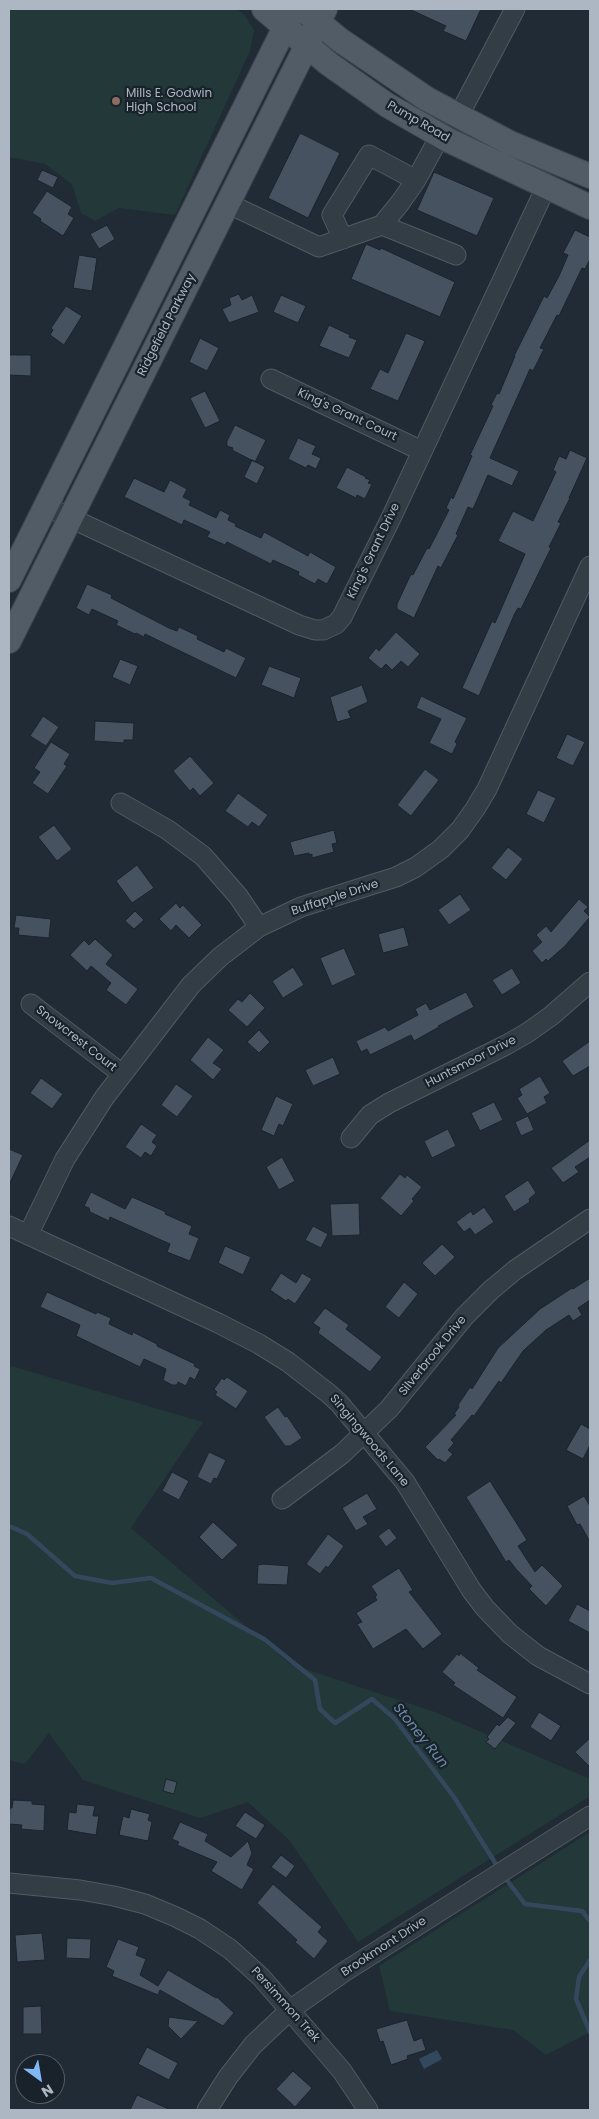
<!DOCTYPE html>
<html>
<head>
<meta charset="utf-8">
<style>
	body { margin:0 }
	#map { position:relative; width:599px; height:2119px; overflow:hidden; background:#202b36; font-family:Poppins,sans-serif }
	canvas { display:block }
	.frame { position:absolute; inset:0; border:10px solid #adb7c3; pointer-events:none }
	.north { position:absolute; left:15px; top:2054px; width:50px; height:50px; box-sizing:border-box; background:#19222b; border:1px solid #545e68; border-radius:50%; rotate:148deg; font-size:14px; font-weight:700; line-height:20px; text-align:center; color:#adb7c3 }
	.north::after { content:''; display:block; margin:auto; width:18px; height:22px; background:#80b7f5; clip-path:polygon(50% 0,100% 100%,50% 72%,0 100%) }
</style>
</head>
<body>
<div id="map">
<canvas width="599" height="2119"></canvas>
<div class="frame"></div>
<div class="north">N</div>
</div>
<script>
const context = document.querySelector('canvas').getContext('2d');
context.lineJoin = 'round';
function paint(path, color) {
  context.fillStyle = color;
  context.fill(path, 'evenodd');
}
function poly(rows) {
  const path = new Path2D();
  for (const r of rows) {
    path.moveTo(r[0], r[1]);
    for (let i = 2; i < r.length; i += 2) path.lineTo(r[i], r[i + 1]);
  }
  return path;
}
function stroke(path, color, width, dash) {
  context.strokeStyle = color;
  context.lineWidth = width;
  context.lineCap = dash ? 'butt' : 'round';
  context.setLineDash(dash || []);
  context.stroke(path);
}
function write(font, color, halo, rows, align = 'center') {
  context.font = font + ' Poppins,sans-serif';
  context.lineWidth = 4.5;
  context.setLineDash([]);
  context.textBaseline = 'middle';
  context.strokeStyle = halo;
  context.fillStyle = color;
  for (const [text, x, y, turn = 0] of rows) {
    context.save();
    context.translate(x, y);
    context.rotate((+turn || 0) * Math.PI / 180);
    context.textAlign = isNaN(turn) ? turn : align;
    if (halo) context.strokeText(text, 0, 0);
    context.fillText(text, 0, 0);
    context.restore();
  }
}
paint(poly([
	[9,9,236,9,244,14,254,30,250,51,175,215,119,208,95,221,81,213,72,184,45,164,9,157],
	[11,1366,203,1422,131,1528,290,1664,435,1712,590,1779,590,1796,358,1942,290,1841,248,1802,200,1818,83,1780,49,1733,25,1764,9,1760,9,1369],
	[590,1832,590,2032,546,2055,513,2030,390,2011,379,1966]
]), '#233838');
paint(poly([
	[437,2050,442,2059,424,2069,419,2059]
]), '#33485d');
stroke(poly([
	[9,1526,27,1534,75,1576,112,1583,151,1578,264,1639,315,1680,320,1709,335,1723,372,1699,394,1718,454,1797,499,1869],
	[503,1875,525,1904,582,1911,590,1921],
	[590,1960,579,1977,576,1999,590,2032]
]), '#33485d', 4.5);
const building = poly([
	[409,9,481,9,466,41,443,31,446,26,409,9],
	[300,133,340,153,308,218,268,198,300,133],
	[42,170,58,177,53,188,37,180,42,170],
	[434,172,494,198,477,236,417,210,434,172],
	[47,191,72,207,68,214,74,218,63,236,40,221,41,219,32,213,47,191],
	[107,225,115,239,99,249,90,234,107,225],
	[575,230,590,237,590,259,585,269,582,268,559,316,557,315,540,348,544,349,533,371,530,369,490,458,519,471,512,486,488,475,473,509,468,507,456,534,458,535,441,568,438,566,414,618,397,609,397,604,411,574,413,575,427,548,429,549,449,510,446,508,451,497,453,499,472,456,470,455,493,406,491,405,497,393,499,394,515,356,514,356,544,296,547,298,559,276,568,255,563,253,575,230],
	[366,244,380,250,381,248,455,282,440,317,351,279,366,244],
	[79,255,97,258,92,291,73,288,79,255],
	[239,294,242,300,252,295,259,312,229,323,222,309,231,305,229,298,239,294],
	[281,295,306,306,298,323,273,312,281,295],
	[66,306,82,316,64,345,50,335,53,330,51,328,66,306],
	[329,325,350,335,349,337,357,340,349,358,319,346,329,325],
	[406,333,425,341,398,401,370,389,380,369,388,373,406,333],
	[200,338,219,348,207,371,189,362,200,338],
	[9,355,31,355,31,376,9,375,9,355],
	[205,391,220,421,205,428,190,398,205,391],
	[235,425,266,440,255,462,232,450,233,448,227,446,227,441,235,425],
	[298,438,316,446,312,454,321,458,316,469,308,465,306,468,288,459,298,438],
	[570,450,587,458,569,498,570,498,558,522,561,523,549,547,551,548,521,609,518,608,515,613,479,696,462,688,492,621,495,623,525,554,498,541,513,511,533,521,556,472,553,470,559,456,566,459,570,450],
	[252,460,265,467,257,484,244,477,252,460],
	[347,467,366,477,365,478,370,480,368,483,372,484,365,499,357,495,356,498,336,488,347,467],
	[134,478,164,492,170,480,187,489,183,497,191,501,189,505,216,518,220,510,230,515,228,520,236,524,235,526,261,538,264,532,308,556,310,552,336,567,327,584,318,579,315,584,298,575,299,572,273,560,271,564,227,542,225,545,207,537,210,532,184,520,182,525,124,497,134,478],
	[87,584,112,595,111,598,169,628,177,631,179,627,198,636,197,639,224,652,226,648,246,658,236,678,145,634,144,637,136,633,135,634,116,625,118,621,92,609,89,615,76,608,87,584],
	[396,632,420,654,408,667,401,661,392,670,386,664,381,669,368,658,376,648,379,651,396,632],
	[120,659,138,666,130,685,112,677,120,659],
	[269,666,301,678,294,698,261,685,269,666],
	[362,685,368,702,348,711,351,718,337,722,330,697,362,685],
	[421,696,467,718,455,742,457,744,452,754,429,743,441,719,416,708,421,696],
	[43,716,59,727,46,746,30,736,43,716],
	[95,721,134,723,133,740,124,740,124,743,94,741,95,721],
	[567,734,585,742,573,766,556,758,567,734],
	[51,742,70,754,64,764,67,766,48,794,32,783,40,772,34,768,51,742],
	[190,756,214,783,200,796,193,788,190,791,173,771,190,756],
	[425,769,439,780,411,816,397,805,425,769],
	[538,790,556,798,544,823,526,814,538,790],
	[238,793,268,815,259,827,252,822,248,827,225,811,238,793],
	[54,825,72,849,57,861,38,837,54,825],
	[334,830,337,843,332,844,334,852,312,858,312,854,309,855,309,853,294,856,290,842,334,830],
	[508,847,523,859,506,880,491,868,508,847],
	[137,865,154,888,132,903,116,881,137,865],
	[460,894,471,910,449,925,438,910,460,894],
	[579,899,588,907,584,911,590,917,565,946,548,961,546,959,542,963,532,951,542,942,536,935,546,926,551,932,579,899],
	[176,903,180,908,183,905,202,925,189,938,176,925,171,931,159,919,176,903],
	[135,911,144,920,134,929,125,921,135,911],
	[16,915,51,919,49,938,18,935,19,928,14,928,16,915],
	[404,927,409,946,383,953,378,934,404,927],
	[95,939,113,955,106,964,138,989,126,1005,106,990,111,983,91,966,87,971,70,955,84,940,89,945,95,939],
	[344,948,356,975,332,986,320,958,344,948],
	[293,967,304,985,283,998,272,981,293,967],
	[512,968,521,983,502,995,492,980,512,968],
	[466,992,474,1007,438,1026,439,1027,414,1041,411,1035,370,1055,367,1049,361,1052,356,1041,385,1027,388,1031,418,1015,415,1009,426,1003,430,1010,466,992],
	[250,993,265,1008,247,1027,228,1010,238,999,242,1002,250,993],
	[259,1030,270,1042,259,1053,247,1042,259,1030],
	[208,1037,224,1050,213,1063,222,1069,213,1080,190,1060,208,1037],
	[590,1041,590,1066,573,1076,562,1061,590,1041],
	[333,1057,340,1074,313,1086,305,1070,333,1057],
	[540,1076,550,1093,544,1097,547,1103,527,1114,517,1098,522,1095,519,1089,540,1076],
	[41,1078,63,1094,52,1109,30,1093,41,1078],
	[176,1084,193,1096,177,1117,161,1105,176,1084],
	[276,1096,293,1104,283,1126,279,1124,274,1136,261,1130,276,1096],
	[494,1102,503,1120,480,1131,471,1113,494,1102],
	[528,1116,534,1130,521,1136,515,1122,528,1116],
	[141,1124,157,1135,152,1142,157,1146,151,1156,145,1152,141,1158,125,1147,141,1124],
	[448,1129,456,1146,432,1158,424,1141,448,1129],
	[590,1140,590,1157,575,1167,579,1172,563,1183,551,1168,590,1140],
	[9,1149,23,1155,9,1185,9,1149],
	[282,1157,295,1181,279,1190,266,1167,282,1157],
	[400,1174,405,1178,407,1175,422,1187,412,1199,414,1201,401,1216,380,1198,400,1174],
	[528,1180,536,1193,529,1199,530,1202,514,1212,504,1196,528,1180],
	[91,1192,125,1209,132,1197,166,1212,165,1214,192,1226,189,1234,199,1238,190,1261,167,1252,170,1244,110,1217,109,1221,90,1212,89,1208,84,1206,91,1192],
	[359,1203,360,1235,332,1236,330,1204,359,1203],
	[484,1207,494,1222,475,1235,470,1228,464,1232,456,1222,471,1211,473,1215,484,1207],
	[313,1226,328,1234,321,1248,305,1240,313,1226],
	[442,1244,455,1257,435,1276,422,1263,442,1244],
	[225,1246,251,1257,243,1275,218,1263,225,1246],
	[281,1273,296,1283,302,1273,312,1279,295,1304,288,1299,286,1301,270,1290,281,1273],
	[590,1278,590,1300,578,1308,582,1315,573,1321,569,1315,546,1330,523,1351,501,1383,499,1381,474,1416,472,1415,451,1440,454,1443,448,1450,453,1454,445,1463,439,1459,438,1460,425,1447,456,1415,454,1414,459,1407,458,1405,470,1387,472,1389,498,1348,540,1309,572,1288,573,1289,590,1278],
	[404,1282,418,1294,399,1318,385,1307,404,1282],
	[47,1292,96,1314,97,1312,111,1318,109,1324,132,1335,133,1332,157,1344,157,1346,195,1364,194,1366,200,1369,195,1380,190,1377,186,1386,178,1382,177,1385,172,1385,163,1380,166,1369,144,1359,140,1367,76,1336,80,1325,40,1307,47,1292],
	[325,1308,349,1325,346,1329,382,1357,370,1372,318,1333,320,1328,313,1323,325,1308],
	[227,1377,248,1391,236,1409,215,1395,217,1392,214,1389,222,1378,224,1380,227,1377],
	[278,1407,285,1417,287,1416,302,1438,290,1446,285,1446,264,1417,278,1407],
	[581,1424,590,1429,590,1445,583,1459,566,1450,581,1424],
	[209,1452,226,1460,217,1479,214,1478,211,1484,197,1477,209,1452],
	[172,1472,189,1481,179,1500,162,1491,172,1472],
	[490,1481,527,1540,518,1546,535,1572,542,1565,563,1586,546,1606,529,1589,532,1586,516,1569,509,1560,506,1562,466,1497,490,1481],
	[367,1493,377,1509,363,1517,368,1524,356,1531,342,1508,367,1493],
	[584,1496,590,1506,590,1542,580,1524,577,1525,567,1506,584,1496],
	[213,1522,238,1545,222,1560,199,1537,213,1522],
	[389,1528,397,1538,386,1547,378,1536,389,1528],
	[328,1534,344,1546,328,1568,326,1566,320,1574,306,1564,328,1534],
	[263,1564,289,1566,287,1585,257,1584,258,1565,263,1564],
	[399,1568,413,1590,409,1592,442,1634,423,1649,406,1629,373,1649,357,1624,362,1622,356,1613,377,1600,375,1597,377,1595,371,1586,399,1568],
	[577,1604,590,1611,590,1633,568,1621,577,1604],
	[460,1653,479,1668,477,1670,517,1697,503,1718,453,1685,455,1683,442,1672,457,1654,459,1656,460,1653],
	[539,1712,561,1726,551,1741,530,1727,539,1712],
	[508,1717,516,1723,495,1749,486,1742,489,1739,487,1737,497,1724,499,1726,508,1717],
	[590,1738,590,1767,575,1752,590,1738],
	[166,1779,177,1782,174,1794,163,1791,166,1779],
	[13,1800,32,1801,32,1804,45,1805,44,1831,21,1829,22,1825,9,1824,10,1808,12,1808,13,1800],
	[77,1804,95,1806,93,1816,99,1816,96,1835,67,1830,69,1812,76,1813,77,1804],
	[131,1809,150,1814,148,1820,152,1822,148,1841,119,1835,123,1816,129,1818,131,1809],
	[245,1812,265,1825,256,1839,235,1826,245,1812],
	[180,1822,208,1834,205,1841,231,1857,248,1841,252,1853,247,1865,254,1869,242,1890,211,1871,217,1862,177,1845,179,1842,172,1839,180,1822],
	[281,1855,295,1866,286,1878,271,1867,281,1855],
	[273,1884,322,1927,318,1932,328,1941,314,1959,295,1942,297,1940,257,1903,273,1884],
	[42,1933,45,1960,17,1962,15,1935,42,1933],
	[67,1938,91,1939,90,1959,66,1958,67,1938],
	[118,1939,139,1947,136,1955,146,1959,140,1975,158,1986,168,1970,216,1998,217,1997,234,2013,223,2026,160,1990,158,1995,112,1976,114,1971,106,1967,118,1939],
	[41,2006,42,2034,23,2034,23,2007,41,2006],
	[169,2017,198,2021,181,2039,168,2026,169,2017],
	[407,2020,414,2041,422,2038,426,2050,407,2056,408,2059,391,2065,383,2041,380,2042,376,2029,407,2020],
	[147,2047,178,2063,169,2080,138,2064,147,2047],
	[293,2071,312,2088,295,2107,276,2089,293,2071],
	[137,2095,171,2110,130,2110,137,2095]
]);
paint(building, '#465260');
stroke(building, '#1b242d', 1);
const minor = poly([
	[458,117,515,9],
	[227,203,319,247,382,225,400,203,416,180,440,136],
	[382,225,456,255],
	[343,239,332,215,369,155,416,180],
	[271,379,422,451],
	[45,506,299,625,315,630,323,630,336,624,342,617,391,518,546,187],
	[121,803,168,830,203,856,238,896,259,927],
	[31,1004,122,1074],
	[351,1138,370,1115,389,1103,506,1045,527,1033,551,1016,590,982],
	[9,1226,218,1323,259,1344,288,1362,328,1393,339,1403,405,1482,472,1591,485,1608,510,1634,538,1656,590,1684],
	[28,1235,65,1159,104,1098,191,985,220,957,259,927,301,907,396,877,416,867,441,849,460,830,475,809,487,789,590,566],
	[282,1499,342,1454,389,1409,464,1317,491,1290,515,1270,590,1219],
	[9,1883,80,1890,114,1896,145,1904,176,1917,200,1929,230,1949,261,1977,342,2071,368,2110],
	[207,2110,228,2077,253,2045,290,2010,344,1972,590,1816]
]);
const major = poly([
	[264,9,329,64,387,105,448,140,590,207],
	[306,12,340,40,427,99,510,143,590,176],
	[9,580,294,9],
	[9,641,325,9]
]);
stroke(minor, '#515a64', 21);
stroke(major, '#3d4650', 26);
stroke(minor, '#333d46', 19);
stroke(major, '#515c66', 24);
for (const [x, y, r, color] of [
	[116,101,5,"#8d6e63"]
]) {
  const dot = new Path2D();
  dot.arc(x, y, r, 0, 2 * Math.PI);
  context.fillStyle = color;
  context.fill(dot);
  stroke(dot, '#19222b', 2);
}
write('12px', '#adb7c3', '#19222b', [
	["Mills E. Godwin",126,94],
	["High School",126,108]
], 'left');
write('12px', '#adb7c3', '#19222b', [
	["Pump Road",418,122,30],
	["Ridgefield Parkway",167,325,-63],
	["King's Grant Court",347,415,25],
	["King's Grant Drive",374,551,-64],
	["Buffapple Drive",335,898,-18],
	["Snowcrest Court",76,1039,38],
	["Huntsmoor Drive",471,1062,-27],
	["Silverbrook Drive",433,1356,-51],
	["Singingwoods Lane",369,1441,50],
	["Brookmont Drive",384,1947,-33],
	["Persimmon Trek",285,2005,48]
]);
write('italic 14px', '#6e8ba7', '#19222b', [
	["Stoney Run",420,1736,51]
]);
</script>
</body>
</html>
